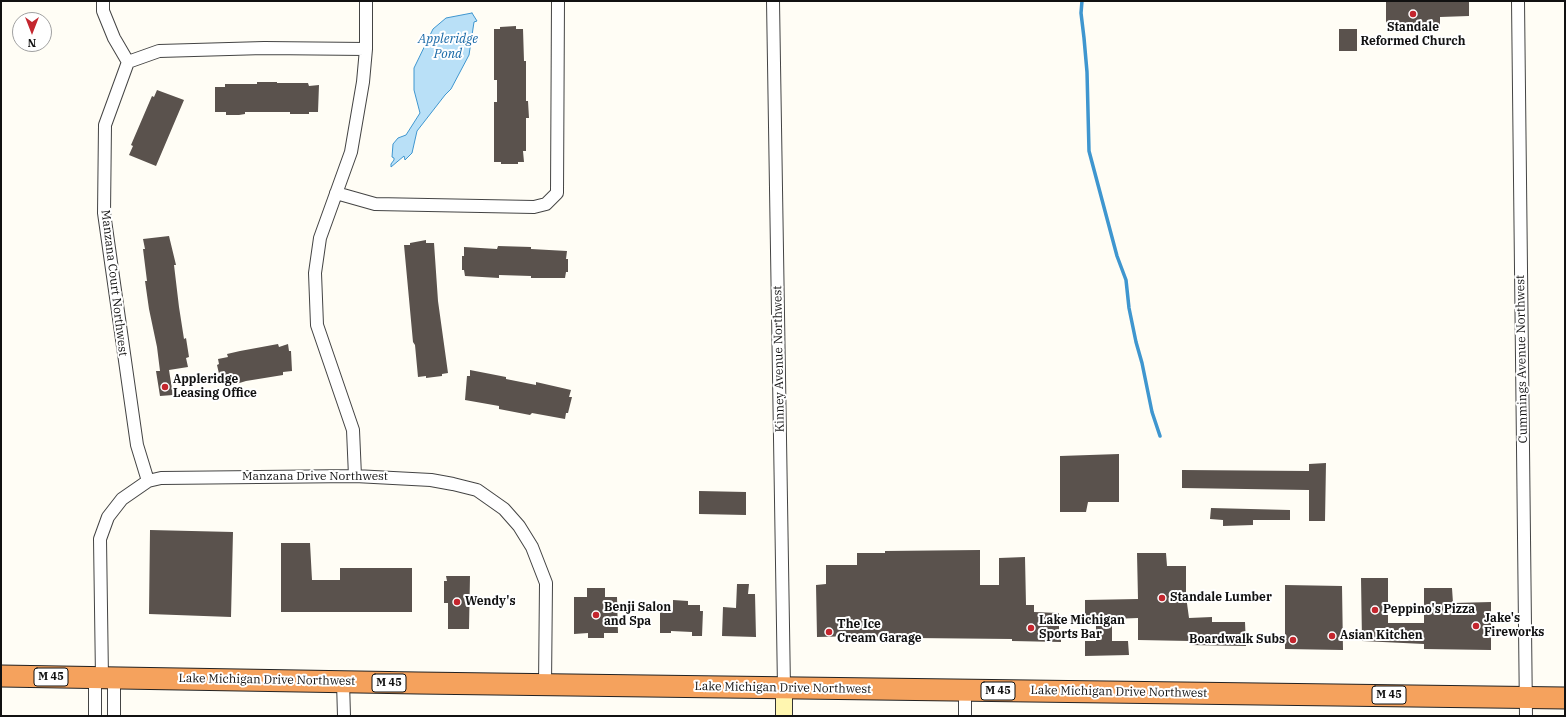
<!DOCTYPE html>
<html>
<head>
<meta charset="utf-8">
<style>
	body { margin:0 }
	#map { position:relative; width:1566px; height:717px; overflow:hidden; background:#fffdf5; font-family:"IBM Plex Serif",serif }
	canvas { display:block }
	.frame { position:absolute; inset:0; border:2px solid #111; pointer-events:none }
	.north { position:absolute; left:12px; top:12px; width:40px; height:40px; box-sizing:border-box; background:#fff; border:1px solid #a0a0a0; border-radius:50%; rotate:180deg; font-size:11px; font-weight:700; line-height:16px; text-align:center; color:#111 }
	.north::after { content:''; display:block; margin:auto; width:14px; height:18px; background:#c4262e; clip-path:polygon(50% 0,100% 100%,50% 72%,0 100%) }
</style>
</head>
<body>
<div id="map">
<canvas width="1566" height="717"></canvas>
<div class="frame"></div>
<div class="north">N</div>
</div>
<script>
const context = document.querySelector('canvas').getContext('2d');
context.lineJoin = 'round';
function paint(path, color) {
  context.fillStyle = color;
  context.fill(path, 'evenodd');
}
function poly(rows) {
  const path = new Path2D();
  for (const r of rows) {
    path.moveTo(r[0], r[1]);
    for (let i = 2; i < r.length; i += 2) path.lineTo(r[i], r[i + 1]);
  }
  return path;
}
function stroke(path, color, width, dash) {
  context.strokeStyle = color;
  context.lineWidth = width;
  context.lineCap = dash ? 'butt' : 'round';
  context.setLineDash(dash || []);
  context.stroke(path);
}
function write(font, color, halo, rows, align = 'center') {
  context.font = font + ' "IBM Plex Serif",serif';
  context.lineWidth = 4;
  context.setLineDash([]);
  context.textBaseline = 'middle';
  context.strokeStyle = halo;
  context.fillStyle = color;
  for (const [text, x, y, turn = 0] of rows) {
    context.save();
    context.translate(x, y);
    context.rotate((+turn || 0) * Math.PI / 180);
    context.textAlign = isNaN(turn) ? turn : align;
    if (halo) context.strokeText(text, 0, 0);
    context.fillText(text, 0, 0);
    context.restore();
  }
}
const water = poly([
	[472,13,477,21,474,22,469,55,451,89,445,95,417,131,412,153,405,160,404,156,391,167,391,164,394,160,394,158,392,157,393,144,398,138,406,135,420,113,414,90,414,68,433,29,446,18,472,13]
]);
paint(water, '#b9e0f7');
stroke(water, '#3f96cf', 1);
stroke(poly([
	[1082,1,1081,13,1084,38,1087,72,1089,151,1117,256,1126,280,1129,308,1136,342,1142,363,1152,412,1160,436]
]), '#3f96cf', 3.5);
paint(poly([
	[1386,1,1469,1,1469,16,1440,17,1440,26,1386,26],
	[516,26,516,29,523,29,524,61,526,61,526,101,528,101,529,118,526,118,526,151,523,151,524,162,518,162,518,164,501,164,501,162,494,162,494,102,497,102,497,80,494,80,494,29,500,29,500,27],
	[1339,29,1357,29,1357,51,1339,51],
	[257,82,277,82,277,83,308,83,309,86,319,85,318,112,309,112,309,114,290,114,290,112,245,112,245,114,239,115,226,115,226,112,215,112,215,87,225,87,225,84,257,84],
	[157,90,184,100,156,166,129,155,133,146,131,145,152,96,154,97],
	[169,236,176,265,174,265,179,307,184,339,186,338,189,357,186,358,188,367,169,370,173,395,160,396,156,371,160,371,157,347,149,309,145,281,147,281,143,249,145,249,143,239],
	[426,240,426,243,434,243,438,301,448,373,442,374,442,376,426,378,426,376,418,377,415,345,413,342,404,245,410,245,410,243],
	[498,246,531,247,531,249,567,251,566,259,568,259,568,272,566,272,565,278,531,278,531,276,499,275,499,278,465,276,464,270,462,270,462,256,464,256,464,247,497,249],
	[278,344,279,347,288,344,289,351,291,351,292,371,283,372,283,375,246,381,233,385,232,382,223,384,222,378,220,378,217,365,219,364,218,359,228,357,227,354,240,351],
	[470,370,506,377,506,379,536,385,536,382,571,390,569,397,572,397,568,413,566,413,565,419,532,413,530,415,499,409,499,406,465,400,467,376,470,376],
	[1119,454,1119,502,1088,502,1086,512,1060,512,1060,456],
	[1326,463,1325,521,1309,521,1309,490,1182,488,1182,470,1309,471,1309,464],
	[699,491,746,492,746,515,699,514],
	[1211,508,1290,510,1290,520,1253,520,1253,525,1223,526,1223,520,1210,519],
	[150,530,233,532,231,617,149,614],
	[281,543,310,543,312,580,340,580,340,568,412,568,412,612,281,612],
	[980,550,980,585,999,585,999,558,1025,557,1026,605,1034,605,1034,612,1059,613,1059,631,1061,631,1061,642,1012,641,1012,639,913,638,858,636,817,637,816,585,826,584,826,565,857,565,857,553,885,553,885,551],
	[1137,553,1166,553,1167,566,1186,566,1186,596,1189,618,1212,617,1212,622,1245,622,1246,646,1190,645,1190,641,1138,640,1138,618,1112,619,1112,641,1128,641,1129,655,1085,656,1085,641,1096,641,1096,619,1085,619,1085,600,1138,599],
	[446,576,470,576,469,629,448,629,448,603,444,603,444,581,447,581],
	[1361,578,1388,578,1388,623,1424,623,1424,588,1452,588,1453,603,1491,602,1491,650,1424,649,1424,644,1362,641],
	[737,584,749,584,748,594,755,594,756,637,722,636,723,607,736,608],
	[1285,585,1342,586,1343,650,1285,649],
	[587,588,605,588,605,597,617,597,618,633,604,633,604,638,588,638,588,633,574,634,574,597,587,597],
	[673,600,688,601,688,605,700,605,700,611,703,611,702,636,692,636,692,632,671,631,671,633,660,633,660,610,673,610]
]), '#5a524d');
const street = poly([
	[103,1,103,11,114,38,128,62],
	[773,1,784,688],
	[1518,1,1526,716],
	[336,193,375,204,534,207,546,204,557,193,558,1],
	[355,476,353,430,317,325,315,273,320,238,351,152,363,82,366,49,366,1],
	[148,481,137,445,104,213,105,125,128,62,159,51,264,48,366,49],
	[95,678,95,716],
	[102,678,100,539,108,517,122,499,148,481,161,478,355,476,431,480,453,484,477,490,504,509,519,526,532,547,546,583,545,685],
	[114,678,114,716],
	[343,682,344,716],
	[965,716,965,690]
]);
const secondary = poly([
	[784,688,784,716]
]);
const highway = poly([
	[1,676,418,683,1565,698]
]);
stroke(street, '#444', 14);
stroke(secondary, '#333', 18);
stroke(highway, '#222', 23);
stroke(street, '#fff', 12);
stroke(secondary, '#fff6b0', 16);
stroke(highway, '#f5a25d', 21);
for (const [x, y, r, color] of [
	[1413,14,4,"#c4262e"],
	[165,387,4,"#c4262e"],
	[1162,598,4,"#c4262e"],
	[457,602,4,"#c4262e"],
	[1375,610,4,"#c4262e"],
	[596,615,4,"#c4262e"],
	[1476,626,4,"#c4262e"],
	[1031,628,4,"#c4262e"],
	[829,632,4,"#c4262e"],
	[1332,636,4,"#c4262e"],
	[1293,640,4,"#c4262e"]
]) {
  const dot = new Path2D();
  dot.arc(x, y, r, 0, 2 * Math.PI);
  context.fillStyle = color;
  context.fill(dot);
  stroke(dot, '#fff', 1.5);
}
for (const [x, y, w] of [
	[51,677,34],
	[389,683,34],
	[998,691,34],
	[1389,695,34]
]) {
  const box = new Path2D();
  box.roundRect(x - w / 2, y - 9, w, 18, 3);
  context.fillStyle = '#fff';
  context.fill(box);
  stroke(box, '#111', 1);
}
write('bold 11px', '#111', null, [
	["M 45",51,677],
	["M 45",389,683],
	["M 45",998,691],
	["M 45",1389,695]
]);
write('bold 12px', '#111', '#fff', [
	["Standale",1413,28,"center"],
	["Reformed Church",1413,42,"center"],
	["Appleridge",173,380],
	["Leasing Office",173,394],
	["Standale Lumber",1170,598],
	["Wendy's",465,602],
	["Benji Salon",604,608],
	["and Spa",604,622],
	["Peppino's Pizza",1383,610],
	["Jake's",1484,619],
	["Fireworks",1484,633],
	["Lake Michigan",1039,621],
	["Sports Bar",1039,635],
	["The Ice",837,625],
	["Cream Garage",837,639],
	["Asian Kitchen",1340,636],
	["Boardwalk Subs",1285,640,"right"]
], 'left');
write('12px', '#111', '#fff', [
	["Manzana Court Northwest",114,283,83],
	["Kinney Avenue Northwest",779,359,-91],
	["Cummings Avenue Northwest",1522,359,-91],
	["Manzana Drive Northwest",315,477],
	["Lake Michigan Drive Northwest",267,680,1],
	["Lake Michigan Drive Northwest",783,688,1],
	["Lake Michigan Drive Northwest",1119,692,1]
]);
write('italic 13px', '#1768a6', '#fff', [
	["Appleridge",448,39],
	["Pond",448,54]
]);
</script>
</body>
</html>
